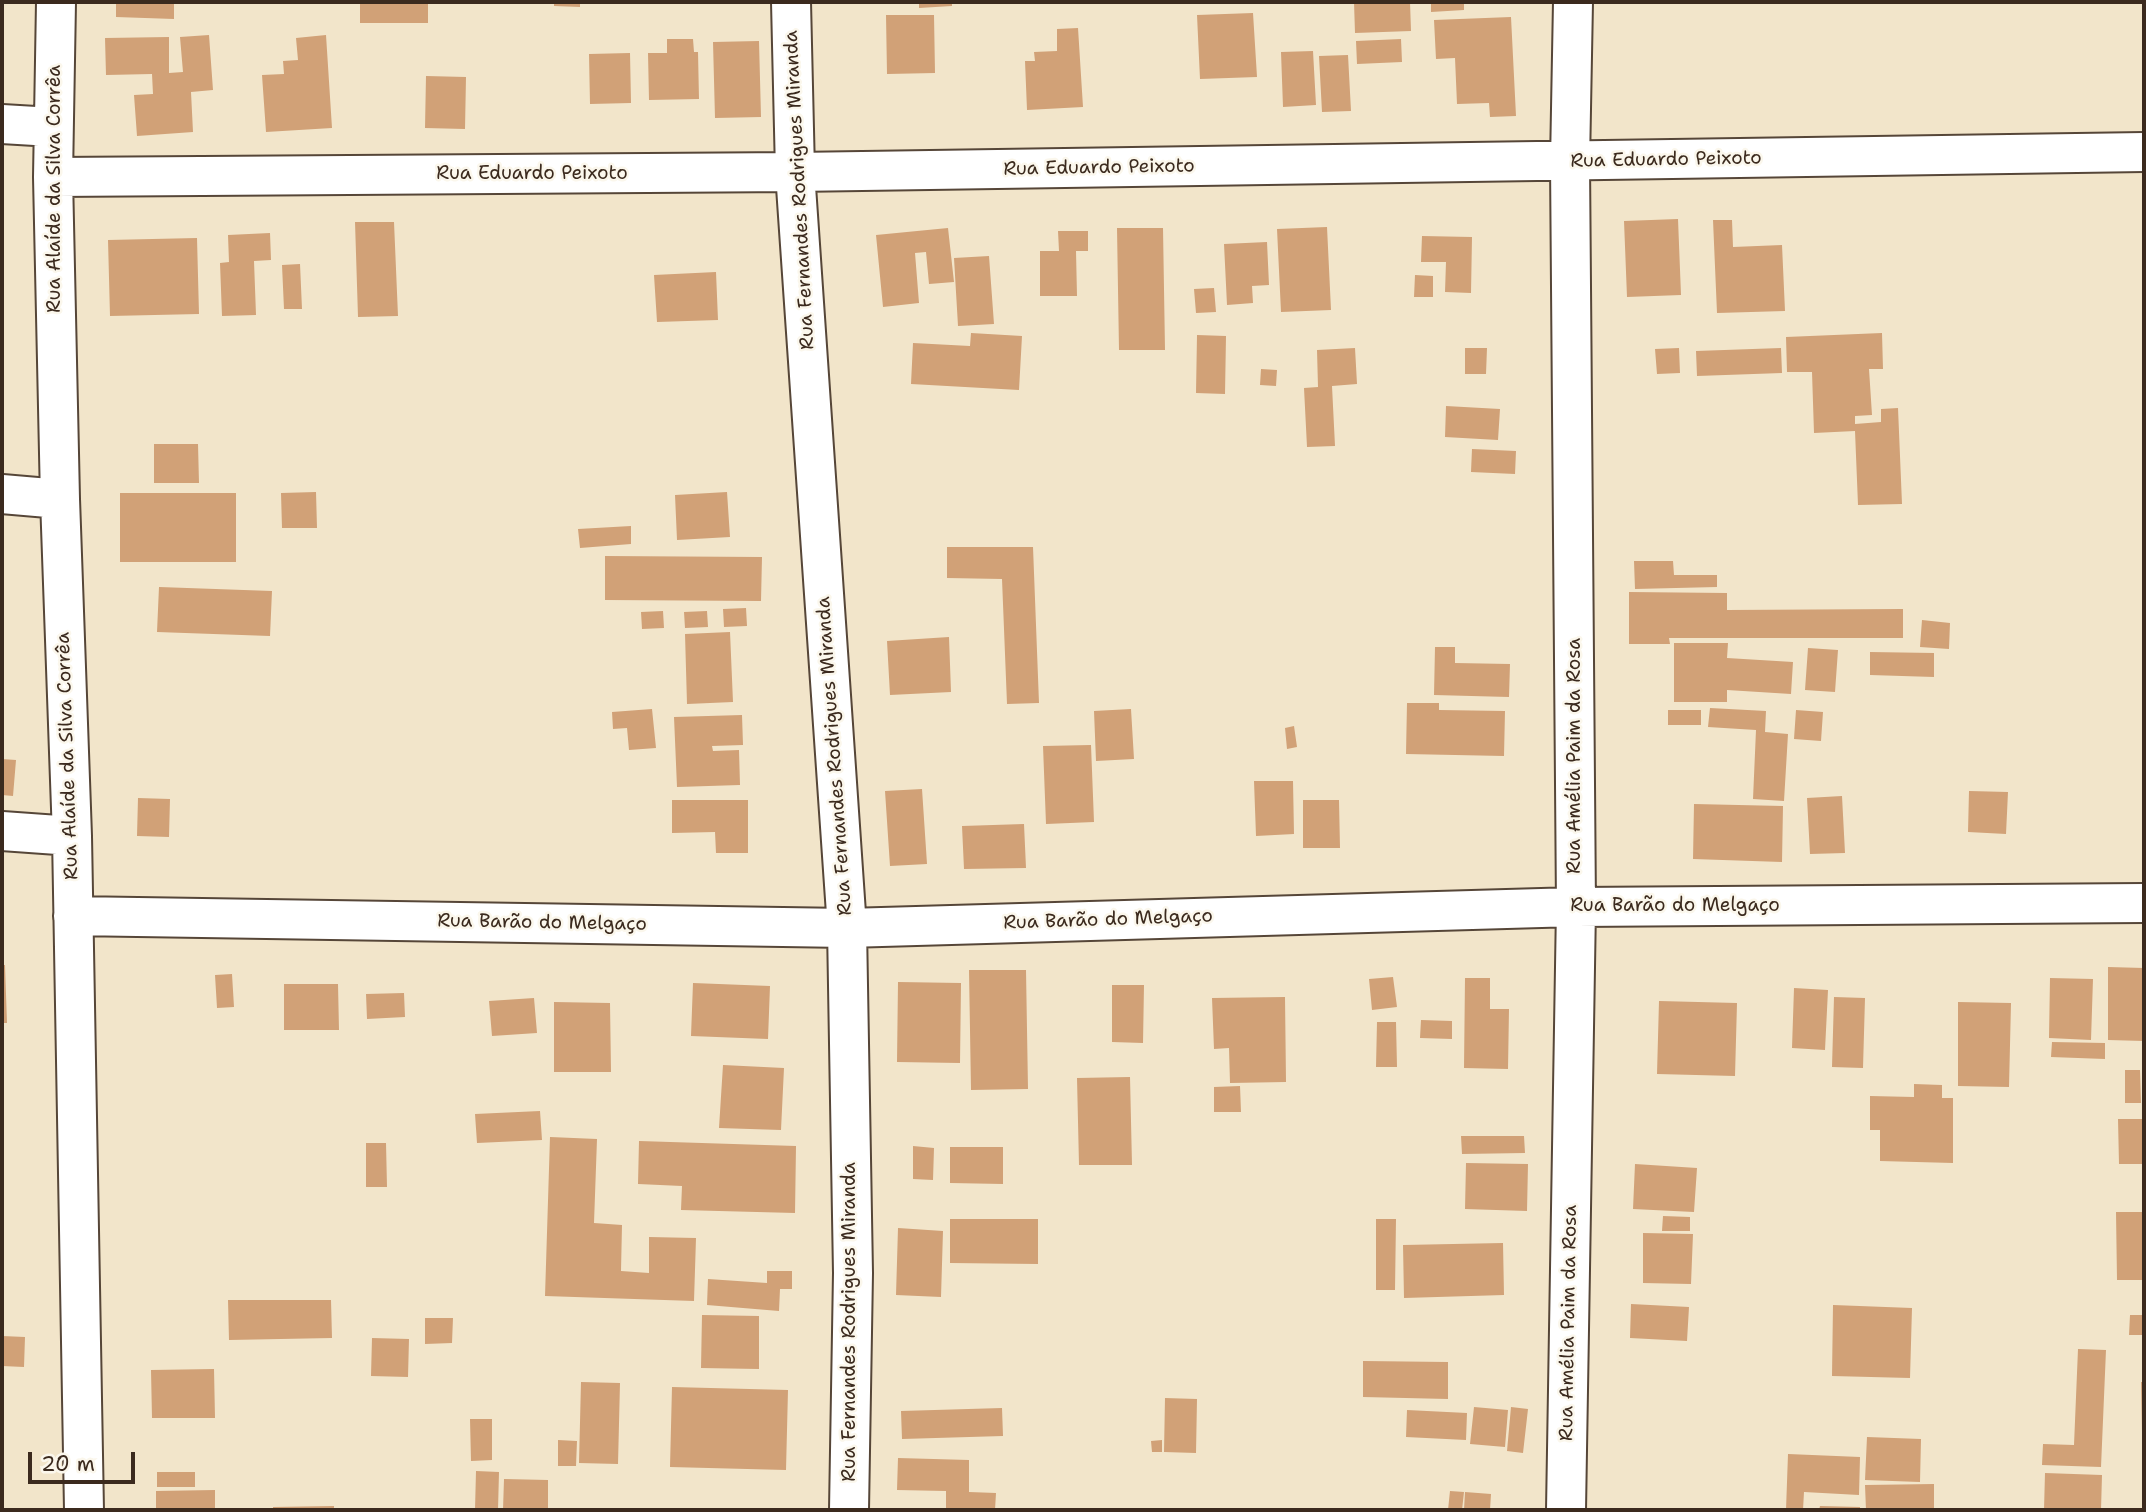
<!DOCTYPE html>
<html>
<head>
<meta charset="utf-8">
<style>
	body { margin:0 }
	#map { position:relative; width:2146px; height:1512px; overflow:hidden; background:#f2e5ca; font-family:"Shantell Sans",sans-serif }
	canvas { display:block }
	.frame { position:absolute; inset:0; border:4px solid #3b2a1e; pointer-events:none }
	.scale { position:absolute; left:28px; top:1452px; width:107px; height:32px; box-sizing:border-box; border:4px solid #3b2a1e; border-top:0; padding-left:9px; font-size:21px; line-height:24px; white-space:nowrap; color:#3b2a1e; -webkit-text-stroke:5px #fbf7ec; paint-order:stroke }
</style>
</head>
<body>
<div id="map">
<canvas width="2146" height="1512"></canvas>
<div class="frame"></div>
<div class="scale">20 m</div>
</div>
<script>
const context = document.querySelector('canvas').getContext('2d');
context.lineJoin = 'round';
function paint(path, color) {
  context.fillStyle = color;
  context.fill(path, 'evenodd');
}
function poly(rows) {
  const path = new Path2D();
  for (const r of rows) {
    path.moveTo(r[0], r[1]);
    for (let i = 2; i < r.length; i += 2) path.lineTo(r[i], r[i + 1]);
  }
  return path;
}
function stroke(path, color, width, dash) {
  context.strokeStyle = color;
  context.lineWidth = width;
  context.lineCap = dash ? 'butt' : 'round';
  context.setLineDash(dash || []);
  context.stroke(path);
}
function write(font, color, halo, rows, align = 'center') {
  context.font = font + ' "Shantell Sans",sans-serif';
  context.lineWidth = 5;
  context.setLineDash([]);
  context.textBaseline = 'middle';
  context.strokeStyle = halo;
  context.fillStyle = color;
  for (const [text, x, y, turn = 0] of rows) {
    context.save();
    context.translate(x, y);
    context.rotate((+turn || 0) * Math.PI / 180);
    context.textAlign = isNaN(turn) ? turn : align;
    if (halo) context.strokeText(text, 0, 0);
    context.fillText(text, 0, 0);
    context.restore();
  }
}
paint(poly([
	[116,2,174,2,174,19,116,17],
	[360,2,428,2,428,23,360,23],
	[554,2,580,2,580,7,554,6],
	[919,2,952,2,952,6,919,8],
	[1354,2,1410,2,1411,31,1355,33],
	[1431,2,1464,2,1464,10,1431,12],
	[1253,13,1257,77,1200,79,1197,15],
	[886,15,934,15,935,73,887,74],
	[1511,17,1516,116,1490,117,1489,103,1457,104,1455,58,1436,59,1434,20],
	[1078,28,1083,107,1027,110,1025,61,1035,61,1034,52,1057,51,1057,29],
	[209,35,213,90,191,92,193,132,137,136,134,95,153,94,152,74,106,75,105,38,169,37,169,73,183,72,180,37],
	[326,35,332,128,266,132,262,75,284,74,283,61,298,60,296,38],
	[667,39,693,39,694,52,698,52,699,99,649,100,648,53,667,53],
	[1401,39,1402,62,1357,64,1356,41],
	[759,41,761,117,715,118,713,42],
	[1313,51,1316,105,1283,107,1281,52],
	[630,53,631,103,590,104,589,54],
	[1348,55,1351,111,1322,112,1319,56],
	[426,76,466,77,465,129,425,128],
	[1678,219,1681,295,1627,297,1624,221],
	[1713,220,1732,220,1733,247,1782,245,1785,311,1717,313],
	[355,222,394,222,398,316,358,317],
	[1327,227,1331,310,1281,312,1277,229],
	[948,228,954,282,929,284,926,252,915,253,919,303,883,307,876,235],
	[1117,228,1163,228,1165,350,1119,350],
	[1058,231,1088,231,1088,251,1076,251,1077,296,1040,296,1040,251,1059,251],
	[270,233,271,260,254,261,256,315,222,316,220,263,229,262,228,235],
	[1422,236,1472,237,1471,293,1445,292,1446,262,1421,262],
	[197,238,199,314,110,316,108,240],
	[1267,242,1269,285,1252,286,1253,303,1227,305,1224,244],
	[989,256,994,324,958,326,954,258],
	[300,264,302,309,284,309,282,265],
	[716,272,718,320,657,322,654,275],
	[1415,275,1433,276,1433,297,1414,297],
	[1214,288,1216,312,1196,313,1194,289],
	[971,333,1022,336,1019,390,911,384,913,343,970,346],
	[1882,333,1883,369,1869,369,1872,415,1855,416,1855,424,1881,422,1881,409,1898,408,1902,504,1858,505,1855,431,1814,433,1812,372,1787,372,1786,337],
	[1197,335,1226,336,1225,394,1196,393],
	[1355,348,1357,384,1332,386,1335,446,1307,447,1304,388,1318,387,1317,350],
	[1465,348,1487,348,1486,374,1465,374],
	[1679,348,1680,373,1657,374,1655,349],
	[1781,348,1782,373,1697,376,1696,351],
	[1261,369,1277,370,1276,386,1260,385],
	[1446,406,1500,409,1498,440,1445,437],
	[154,444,198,444,199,483,154,483],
	[1472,449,1516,451,1515,474,1471,472],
	[316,492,317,528,282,528,281,493],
	[727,492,730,537,677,540,675,495],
	[120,493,236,493,236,562,120,562],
	[631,526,631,544,580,548,578,529],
	[947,547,1033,547,1039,703,1007,704,1002,579,947,578],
	[605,556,762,557,761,601,605,600],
	[1634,561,1673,561,1674,575,1717,575,1717,587,1635,589],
	[159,587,272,591,270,636,157,632],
	[1629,592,1727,593,1727,610,1903,609,1903,638,1669,638,1670,644,1629,644],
	[746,608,747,626,724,627,723,609],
	[663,611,664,628,642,629,641,612],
	[707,611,708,627,685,628,684,612],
	[1922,620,1950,623,1949,649,1920,647],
	[730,632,733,702,687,704,685,634],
	[949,637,951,692,890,695,887,641],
	[1674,643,1728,643,1727,658,1793,662,1791,694,1727,690,1727,702,1674,702],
	[1435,647,1455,647,1455,663,1510,664,1509,697,1434,695],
	[1808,648,1838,650,1835,692,1805,690],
	[1870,652,1934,653,1934,677,1870,675],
	[1407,703,1439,703,1439,710,1505,711,1504,756,1406,754],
	[1710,708,1766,711,1765,732,1788,734,1784,801,1753,799,1756,730,1708,727],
	[652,709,656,748,629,750,627,728,613,729,612,712],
	[1131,709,1134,759,1096,761,1094,711],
	[1668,710,1701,710,1701,725,1668,725],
	[1796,710,1823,712,1821,741,1794,739],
	[742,715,743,745,712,746,713,751,739,750,740,785,677,787,674,717],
	[1294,726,1297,747,1287,749,1285,728],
	[1091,745,1094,822,1046,824,1043,746],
	[2,759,16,760,13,796,2,795],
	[1254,781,1293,781,1294,834,1256,836],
	[922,789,927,864,890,866,885,791],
	[1969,791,2008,792,2006,834,1968,832],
	[1842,796,1845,853,1810,854,1807,798],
	[138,798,170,799,169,837,137,836],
	[672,800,748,800,748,853,716,853,715,832,672,833],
	[1303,800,1339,800,1340,848,1303,848],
	[1694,804,1783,806,1782,862,1693,859],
	[1024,824,1026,868,964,869,962,826],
	[2,965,5,965,7,1023,2,1023],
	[2108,967,2144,968,2144,1041,2108,1040],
	[969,970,1026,970,1028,1089,971,1090],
	[232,974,234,1007,217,1008,215,975],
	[1393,977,1397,1007,1372,1010,1369,979],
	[1465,978,1490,978,1490,1009,1509,1009,1508,1069,1464,1068],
	[2050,978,2093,979,2091,1040,2049,1038],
	[898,982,961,983,960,1063,897,1062],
	[693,983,770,986,768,1039,691,1036],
	[284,984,338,984,339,1030,284,1030],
	[1112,985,1144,985,1143,1043,1112,1042],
	[1794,988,1828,990,1825,1050,1792,1048],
	[404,993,405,1017,367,1019,366,994],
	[1285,997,1286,1082,1230,1083,1229,1048,1214,1049,1212,998],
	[1834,997,1865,998,1863,1068,1832,1067],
	[534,998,537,1033,492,1036,489,1001],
	[1659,1001,1737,1003,1735,1076,1657,1074],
	[554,1002,610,1003,611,1072,554,1072],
	[1958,1002,2011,1003,2009,1087,1958,1086],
	[1421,1020,1452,1021,1452,1039,1420,1038],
	[1377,1022,1396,1022,1397,1067,1376,1067],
	[2052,1042,2105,1043,2105,1059,2051,1057],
	[723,1065,784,1068,781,1130,719,1128],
	[2125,1070,2140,1070,2141,1103,2125,1103],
	[1130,1077,1132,1165,1079,1165,1077,1078],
	[1914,1084,1942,1085,1942,1098,1953,1098,1953,1163,1880,1161,1880,1130,1870,1130,1870,1096,1914,1097],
	[1240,1086,1241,1112,1214,1112,1214,1087],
	[540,1111,542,1140,477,1143,475,1114],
	[2118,1119,2144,1119,2144,1164,2119,1164],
	[1461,1136,1524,1136,1525,1153,1462,1154],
	[550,1137,597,1139,594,1223,622,1225,621,1271,649,1273,649,1237,696,1238,694,1301,545,1296],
	[639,1141,796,1146,795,1213,681,1210,682,1186,638,1184],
	[366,1143,386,1143,387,1187,366,1187],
	[913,1146,934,1148,933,1180,913,1179],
	[950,1147,1003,1147,1003,1184,950,1183],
	[1466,1163,1528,1164,1527,1211,1465,1209],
	[1635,1164,1697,1168,1694,1212,1633,1209],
	[2116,1212,2144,1212,2144,1280,2117,1280],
	[1663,1216,1690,1217,1690,1231,1662,1231],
	[950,1219,1038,1219,1038,1264,950,1263],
	[1376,1219,1396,1219,1395,1290,1376,1290],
	[898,1228,943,1231,941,1297,896,1295],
	[1643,1233,1693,1234,1691,1284,1643,1283],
	[1503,1243,1504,1295,1404,1298,1403,1245],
	[767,1271,792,1271,792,1289,780,1289,779,1311,707,1305,708,1279,767,1283],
	[228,1300,331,1300,332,1338,229,1340],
	[1631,1304,1689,1307,1687,1341,1630,1338],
	[1833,1305,1912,1308,1910,1378,1832,1376],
	[702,1315,759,1316,759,1369,701,1368],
	[2130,1315,2144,1315,2144,1335,2129,1335],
	[425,1318,453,1318,452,1343,425,1344],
	[2,1336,25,1337,24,1367,2,1366],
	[372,1338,409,1339,408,1377,371,1376],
	[2078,1349,2106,1350,2101,1467,2042,1465,2043,1444,2074,1445],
	[1363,1361,1448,1362,1448,1399,1363,1397],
	[214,1369,215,1418,152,1418,151,1370],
	[581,1382,620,1383,618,1464,579,1463],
	[2141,1382,2144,1382,2144,1433,2142,1432],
	[672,1387,788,1390,786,1470,670,1467],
	[1165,1398,1197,1399,1196,1453,1164,1452],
	[1474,1407,1508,1410,1505,1447,1470,1444],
	[1511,1407,1528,1409,1523,1453,1507,1451],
	[1002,1408,1003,1436,902,1439,901,1411],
	[1407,1410,1467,1413,1466,1440,1406,1437],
	[470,1419,492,1419,492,1460,471,1461],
	[1867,1437,1921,1439,1920,1482,1865,1480],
	[558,1440,577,1441,576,1466,558,1466],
	[1162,1440,1162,1452,1152,1452,1151,1441],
	[1788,1454,1860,1457,1859,1495,1804,1492,1803,1510,1786,1510],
	[898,1458,969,1460,969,1492,996,1493,995,1510,946,1510,946,1491,897,1490],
	[476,1471,499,1472,498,1510,475,1510],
	[157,1472,195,1472,195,1487,157,1487],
	[2045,1473,2102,1475,2101,1510,2044,1510],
	[504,1479,548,1480,548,1510,503,1510],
	[1934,1484,1934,1510,1866,1510,1865,1485],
	[215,1490,215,1510,156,1510,156,1491],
	[1450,1491,1464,1492,1462,1510,1448,1510],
	[1465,1492,1491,1494,1490,1510,1464,1510],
	[334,1506,334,1510,273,1510,273,1507],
	[1820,1506,1860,1507,1860,1510,1819,1510]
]), '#d1a177');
const street = poly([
	[56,2,53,177,60,499,72,836,84,1510],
	[791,2,795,172,847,928,853,1273,849,1510],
	[2,124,52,127],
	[53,177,795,172,2144,152],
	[2,494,60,499],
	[2,831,72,836],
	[73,916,847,928,1576,907,2144,903],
	[1566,1510,1576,907,1570,162,1573,2]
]);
stroke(street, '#564638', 42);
stroke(street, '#fff', 38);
write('19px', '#3b2a1e', '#fbf7ec', [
	["Rua Eduardo Peixoto",1666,160,-1],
	["Rua Eduardo Peixoto",1099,168,-1],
	["Rua Eduardo Peixoto",532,174],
	["Rua Alaíde da Silva Corrêa",55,189,-90],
	["Rua Fernandes Rodrigues Miranda",800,190,-93],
	["Rua Alaíde da Silva Corrêa",68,756,-92],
	["Rua Fernandes Rodrigues Miranda",835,756,-94],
	["Rua Amélia Paim da Rosa",1575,756,-90],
	["Rua Barão do Melgaço",1675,906],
	["Rua Barão do Melgaço",1108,920,-2],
	["Rua Barão do Melgaço",542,923,1],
	["Rua Fernandes Rodrigues Miranda",850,1322,-90],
	["Rua Amélia Paim da Rosa",1569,1323,-89]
]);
</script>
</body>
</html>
